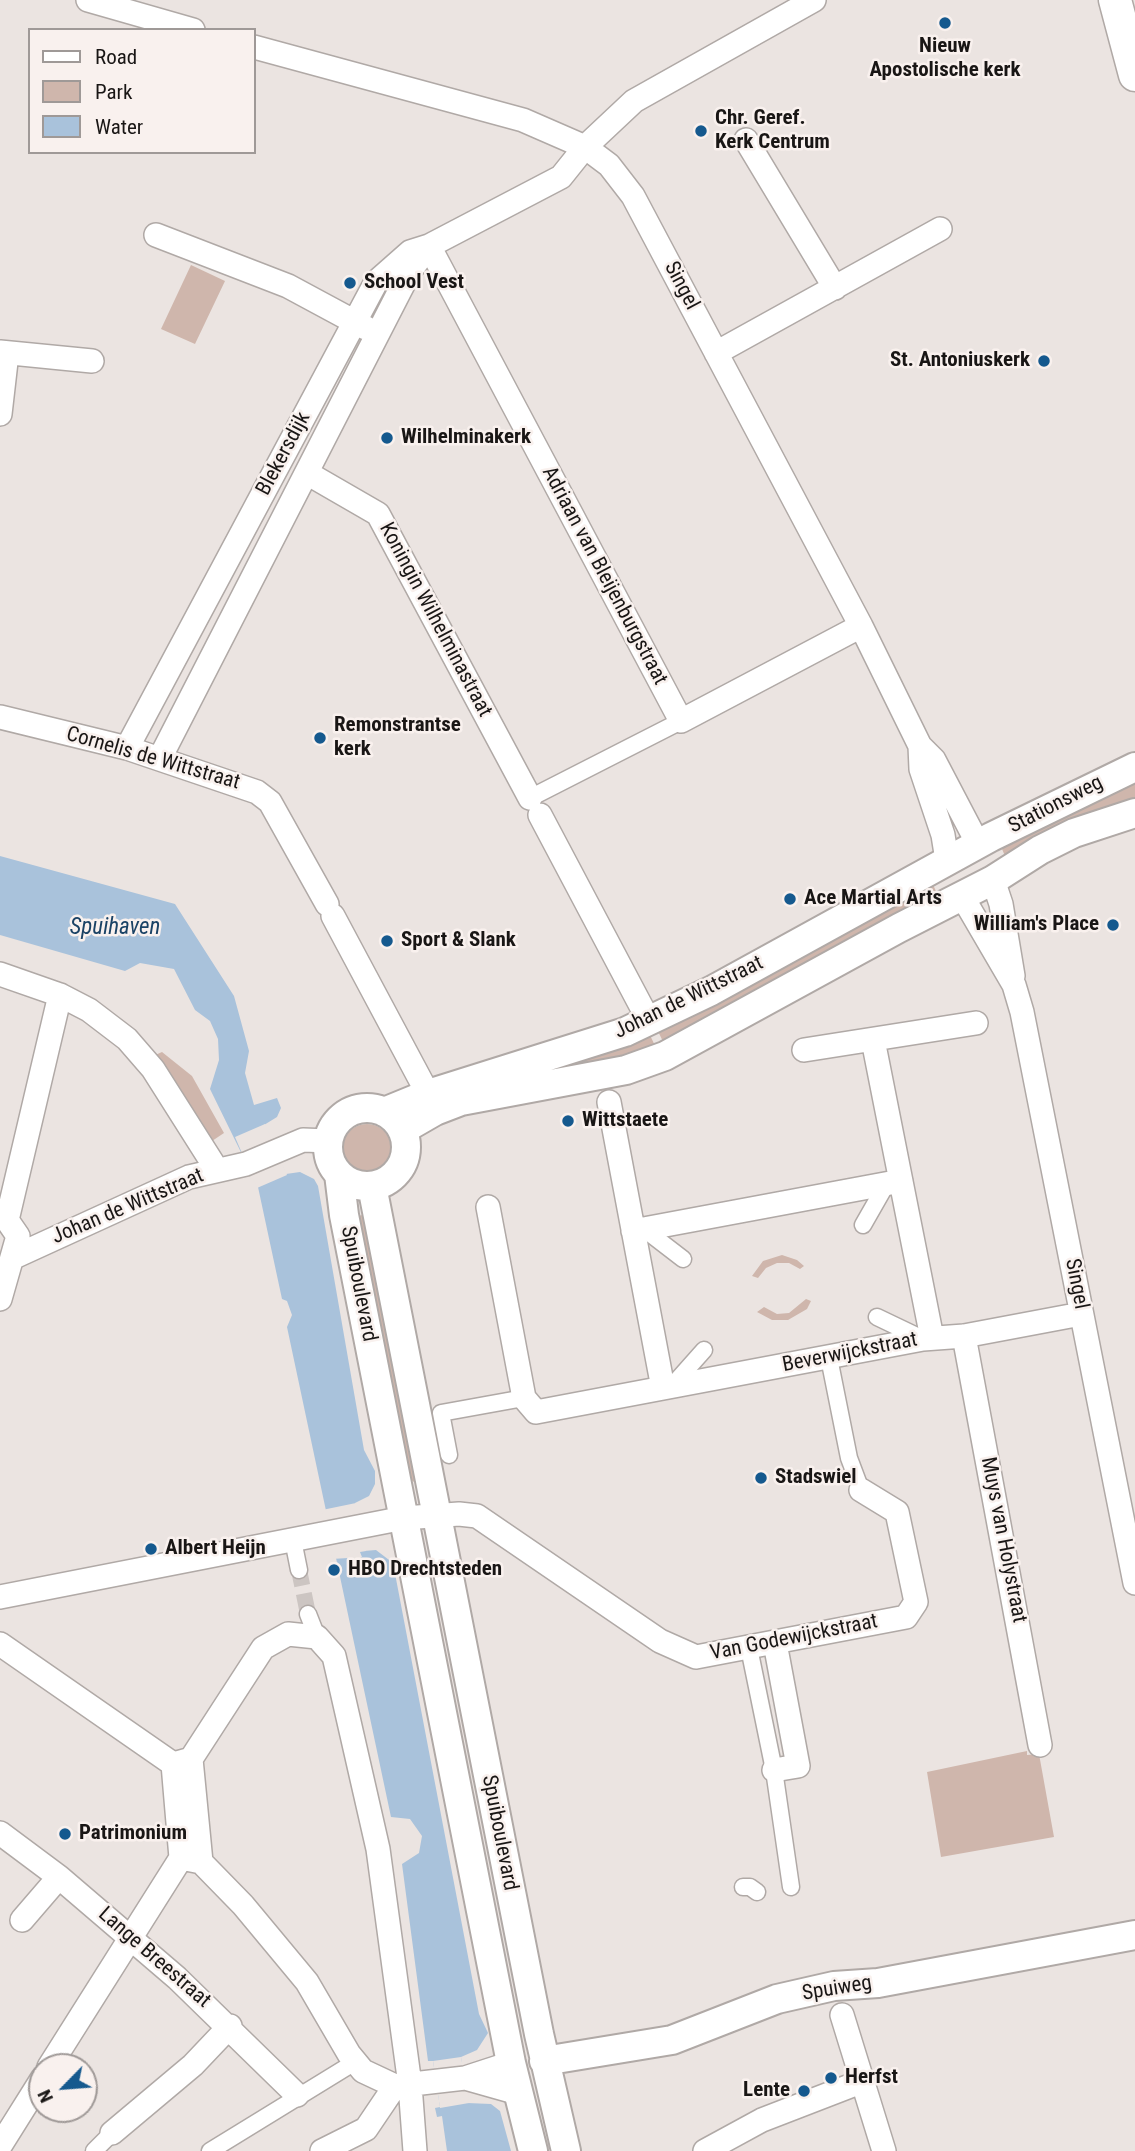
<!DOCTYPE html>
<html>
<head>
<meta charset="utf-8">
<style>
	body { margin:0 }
	#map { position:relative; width:1135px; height:2151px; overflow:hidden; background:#ebe4e1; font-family:"Roboto Condensed",sans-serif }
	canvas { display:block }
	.legend { position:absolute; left:28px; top:28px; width:228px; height:126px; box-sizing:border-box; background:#f9f1ee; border:2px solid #9f9997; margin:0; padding:9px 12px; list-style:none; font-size:21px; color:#191615 }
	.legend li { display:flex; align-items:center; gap:14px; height:35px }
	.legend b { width:35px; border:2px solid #9f9997 }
	.north { position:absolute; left:28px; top:2053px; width:70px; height:70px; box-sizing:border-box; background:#f9f1ee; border:2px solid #9f9997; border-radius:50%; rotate:245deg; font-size:19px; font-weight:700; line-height:28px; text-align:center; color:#191615 }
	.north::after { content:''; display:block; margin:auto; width:24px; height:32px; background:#15598e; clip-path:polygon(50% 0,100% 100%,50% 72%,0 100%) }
</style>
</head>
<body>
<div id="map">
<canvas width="1135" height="2151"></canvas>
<ul class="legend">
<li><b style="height:9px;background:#fff"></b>Road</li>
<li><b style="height:19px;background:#cfb6ac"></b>Park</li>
<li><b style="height:19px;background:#a9c2db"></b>Water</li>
</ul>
<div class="north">N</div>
</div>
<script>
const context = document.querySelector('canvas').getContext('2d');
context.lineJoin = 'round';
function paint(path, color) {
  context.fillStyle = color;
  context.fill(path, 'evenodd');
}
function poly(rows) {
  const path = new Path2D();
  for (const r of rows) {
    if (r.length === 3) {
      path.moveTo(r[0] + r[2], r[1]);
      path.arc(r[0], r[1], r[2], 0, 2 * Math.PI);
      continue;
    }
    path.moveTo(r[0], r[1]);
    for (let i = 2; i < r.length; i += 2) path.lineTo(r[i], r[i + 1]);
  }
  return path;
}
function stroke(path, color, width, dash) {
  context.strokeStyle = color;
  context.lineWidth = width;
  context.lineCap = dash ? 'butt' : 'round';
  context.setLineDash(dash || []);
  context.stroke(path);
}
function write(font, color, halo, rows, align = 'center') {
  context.font = font + ' "Roboto Condensed",sans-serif';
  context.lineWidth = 5;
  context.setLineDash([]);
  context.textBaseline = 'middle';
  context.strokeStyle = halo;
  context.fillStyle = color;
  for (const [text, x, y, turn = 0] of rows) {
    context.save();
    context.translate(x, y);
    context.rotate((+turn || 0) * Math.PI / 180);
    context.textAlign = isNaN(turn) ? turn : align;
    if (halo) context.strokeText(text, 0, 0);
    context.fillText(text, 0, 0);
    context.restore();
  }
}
paint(poly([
	[191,265,225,281,195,344,161,329],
	[1135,772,1135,802,1009,866,998,839],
	[929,876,941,902,667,1050,656,1027],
	[648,1031,659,1054,483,1091],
	[162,1052,192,1076,224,1133,212,1141,153,1056],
	[367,1148,24],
	[370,1214,420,1481,416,1483,409,1479,350,1217],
	[782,1255,797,1260,804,1266,800,1269,789,1263,777,1263,766,1268,758,1278,752,1276,763,1261],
	[806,1299,811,1301,807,1309,788,1320,772,1320,757,1312,764,1307,777,1314,789,1313],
	[1027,1751,1027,1755,1039,1754,1054,1837,941,1857,927,1772]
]), '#cfb6ac');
paint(poly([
	[0,856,175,904,234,996,249,1051,245,1073,254,1105,277,1098,281,1108,277,1117,264,1125,286,1174,300,1172,314,1179,318,1186,364,1450,375,1471,375,1484,369,1496,355,1503,364,1551,376,1550,393,1563,479,2014,488,2033,477,2050,461,2057,467,2103,491,2104,500,2111,511,2151,447,2151,442,2116,437,2117,435,2108,440,2107,433,2061,428,2061,402,1864,419,1853,422,1836,410,1819,391,1817,287,1327,292,1315,287,1301,282,1299,258,1187,210,1089,219,1060,218,1039,210,1021,195,1010,174,969,140,963,125,971,0,935]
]), '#a9c2db');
paint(poly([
	[265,1124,287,1175,257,1188,235,1137],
	[356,1503,366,1551,360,1552,362,1557,350,1564,348,1558,332,1559,322,1510],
	[461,2057,469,2103,440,2108,433,2061]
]), '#ebe4e1');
stroke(poly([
	[299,1570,308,1614]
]), '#ccc5c2', 16, [16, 8]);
const pedestrian = poly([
	[530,798,681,721],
	[863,1225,887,1183],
	[644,1229,683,1259],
	[877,1317,923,1339],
	[829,1358,849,1458,861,1490],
	[672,1386,704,1350],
	[449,1455,441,1413,524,1398],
	[293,1540,299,1570],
	[308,1614,317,1637],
	[749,1648,774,1770,791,1887],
	[743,1887,750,1887,757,1892],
	[94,2151,112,2133],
	[210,2151,355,2062]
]);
const minor = poly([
	[88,0,193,30],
	[254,47,523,120,585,147,609,165,633,196,861,626,920,746,934,760,978,844],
	[746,140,835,288],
	[156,235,288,286,366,328],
	[429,246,681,721,861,626],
	[0,352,92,361],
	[716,353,940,229],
	[0,414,7,353],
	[307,473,378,514,530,798],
	[0,717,127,748,257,792,270,802,327,904],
	[920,746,921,769,943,835,947,860],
	[127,748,376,282,410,252,429,246,561,177,585,147,634,101,814,0],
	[160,758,410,271,425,251],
	[540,815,649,1021],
	[993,880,1001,904,1013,976],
	[962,896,1014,985,1022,1012,1135,1583],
	[333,916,428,1094],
	[0,974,60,995,89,1010,127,1039,153,1069,217,1170],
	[873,1040,932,1338],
	[804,1050,976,1023],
	[609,1102,663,1388],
	[488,1207,524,1398,536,1412,923,1339,964,1336,1081,1314],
	[633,1231,901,1181],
	[12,1258,189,1177,246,1164,303,1140,329,1141],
	[0,1299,18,1236,7,1220,60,995],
	[964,1336,1040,1745],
	[0,1597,404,1518,459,1514,477,1516,660,1641,696,1657,906,1617,916,1602,897,1512,861,1490],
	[0,1644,173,1764],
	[191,1759,201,1862],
	[173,1764,191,1759,263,1648,288,1634,317,1637,334,1656,378,1849,410,2085,415,2151],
	[173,1764,181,1858],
	[774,1770,798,1766,775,1643],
	[0,1833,59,1877,177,1978,297,2095],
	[181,1858,201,1862,243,1905,307,1982,349,2054,363,2071,395,2086,465,2078],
	[22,1920,59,1877],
	[842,2015,884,2151],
	[511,2063,465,2078,518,2093],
	[49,2067,181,1858],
	[112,2133,193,2065,230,2026],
	[0,2146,42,2079],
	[322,2151,366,2129,395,2086],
	[705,2151,762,2120,863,2081]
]);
const tertiary = poly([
	[367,1147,39],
	[384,1112,428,1094,625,1032,711,991,991,837,1135,767],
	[402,1130,435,1111,461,1101,626,1070,665,1056,899,928,993,880,1040,850,1074,833,1135,813],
	[339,1174,344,1215,511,2063,533,2151],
	[372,1186,539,2034,566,2151],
	[544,2061,672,2040,777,1999,834,1986,878,1983,1135,1935]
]);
const secondary = poly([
	[1115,0,1135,75]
]);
stroke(pedestrian, '#b0a9a6', 19);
stroke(minor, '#b0a9a6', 26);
stroke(tertiary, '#b0a9a6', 32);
stroke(secondary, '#b0a9a6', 35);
stroke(pedestrian, '#fff', 16);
stroke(minor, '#fff', 23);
stroke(tertiary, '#fff', 28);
stroke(secondary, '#fff', 32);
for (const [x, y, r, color] of [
	[945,23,7,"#15598e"],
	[701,131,7,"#15598e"],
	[350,283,7,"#15598e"],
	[1044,361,7,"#15598e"],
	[387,438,7,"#15598e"],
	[320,738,7,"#15598e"],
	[790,899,7,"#15598e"],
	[1113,925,7,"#15598e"],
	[387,941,7,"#15598e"],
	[568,1121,7,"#15598e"],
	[761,1478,7,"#15598e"],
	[151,1549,7,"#15598e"],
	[334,1570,7,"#15598e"],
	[65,1834,7,"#15598e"],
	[831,2078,7,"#15598e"],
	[804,2091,7,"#15598e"]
]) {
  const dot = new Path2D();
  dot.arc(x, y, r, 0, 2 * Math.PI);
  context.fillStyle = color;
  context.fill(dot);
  stroke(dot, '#f9f1ee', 2.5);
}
write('bold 21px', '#191615', '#f9f1ee', [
	["Nieuw",945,47,"center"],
	["Apostolische kerk",945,71,"center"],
	["Chr. Geref.",715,119],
	["Kerk Centrum",715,143],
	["School Vest",364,283],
	["St. Antoniuskerk",1030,361,"right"],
	["Wilhelminakerk",401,438],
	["Remonstrantse",334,726],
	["kerk",334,750],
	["Ace Martial Arts",804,899],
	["William's Place",1099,925,"right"],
	["Sport & Slank",401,941],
	["Wittstaete",582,1121],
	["Stadswiel",775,1478],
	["Albert Heijn",165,1549],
	["HBO Drechtsteden",348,1570],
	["Patrimonium",79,1834],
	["Herfst",845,2078],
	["Lente",790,2091,"right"]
], 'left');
write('21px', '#191615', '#f9f1ee', [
	["Singel",681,286,62],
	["Blekersdijk",284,454,-62],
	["Adriaan van Bleijenburgstraat",604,576,62],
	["Koningin Wilhelminastraat",435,620,62],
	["Cornelis de Wittstraat",153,759,16],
	["Stationsweg",1056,805,-27],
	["Johan de Wittstraat",689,998,-26],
	["Johan de Wittstraat",128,1207,-23],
	["Spuiboulevard",358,1284,79],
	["Singel",1076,1284,79],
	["Beverwijckstraat",850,1353,-11],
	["Muys van Holystraat",1003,1540,79],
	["Van Godewijckstraat",794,1638,-11],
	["Spuiboulevard",499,1833,79],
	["Lange Breestraat",154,1958,41],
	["Spuiweg",837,1989,-9]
]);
write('italic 23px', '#1a4265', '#f9f1ee', [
	["Spuihaven",115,928]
]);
</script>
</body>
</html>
